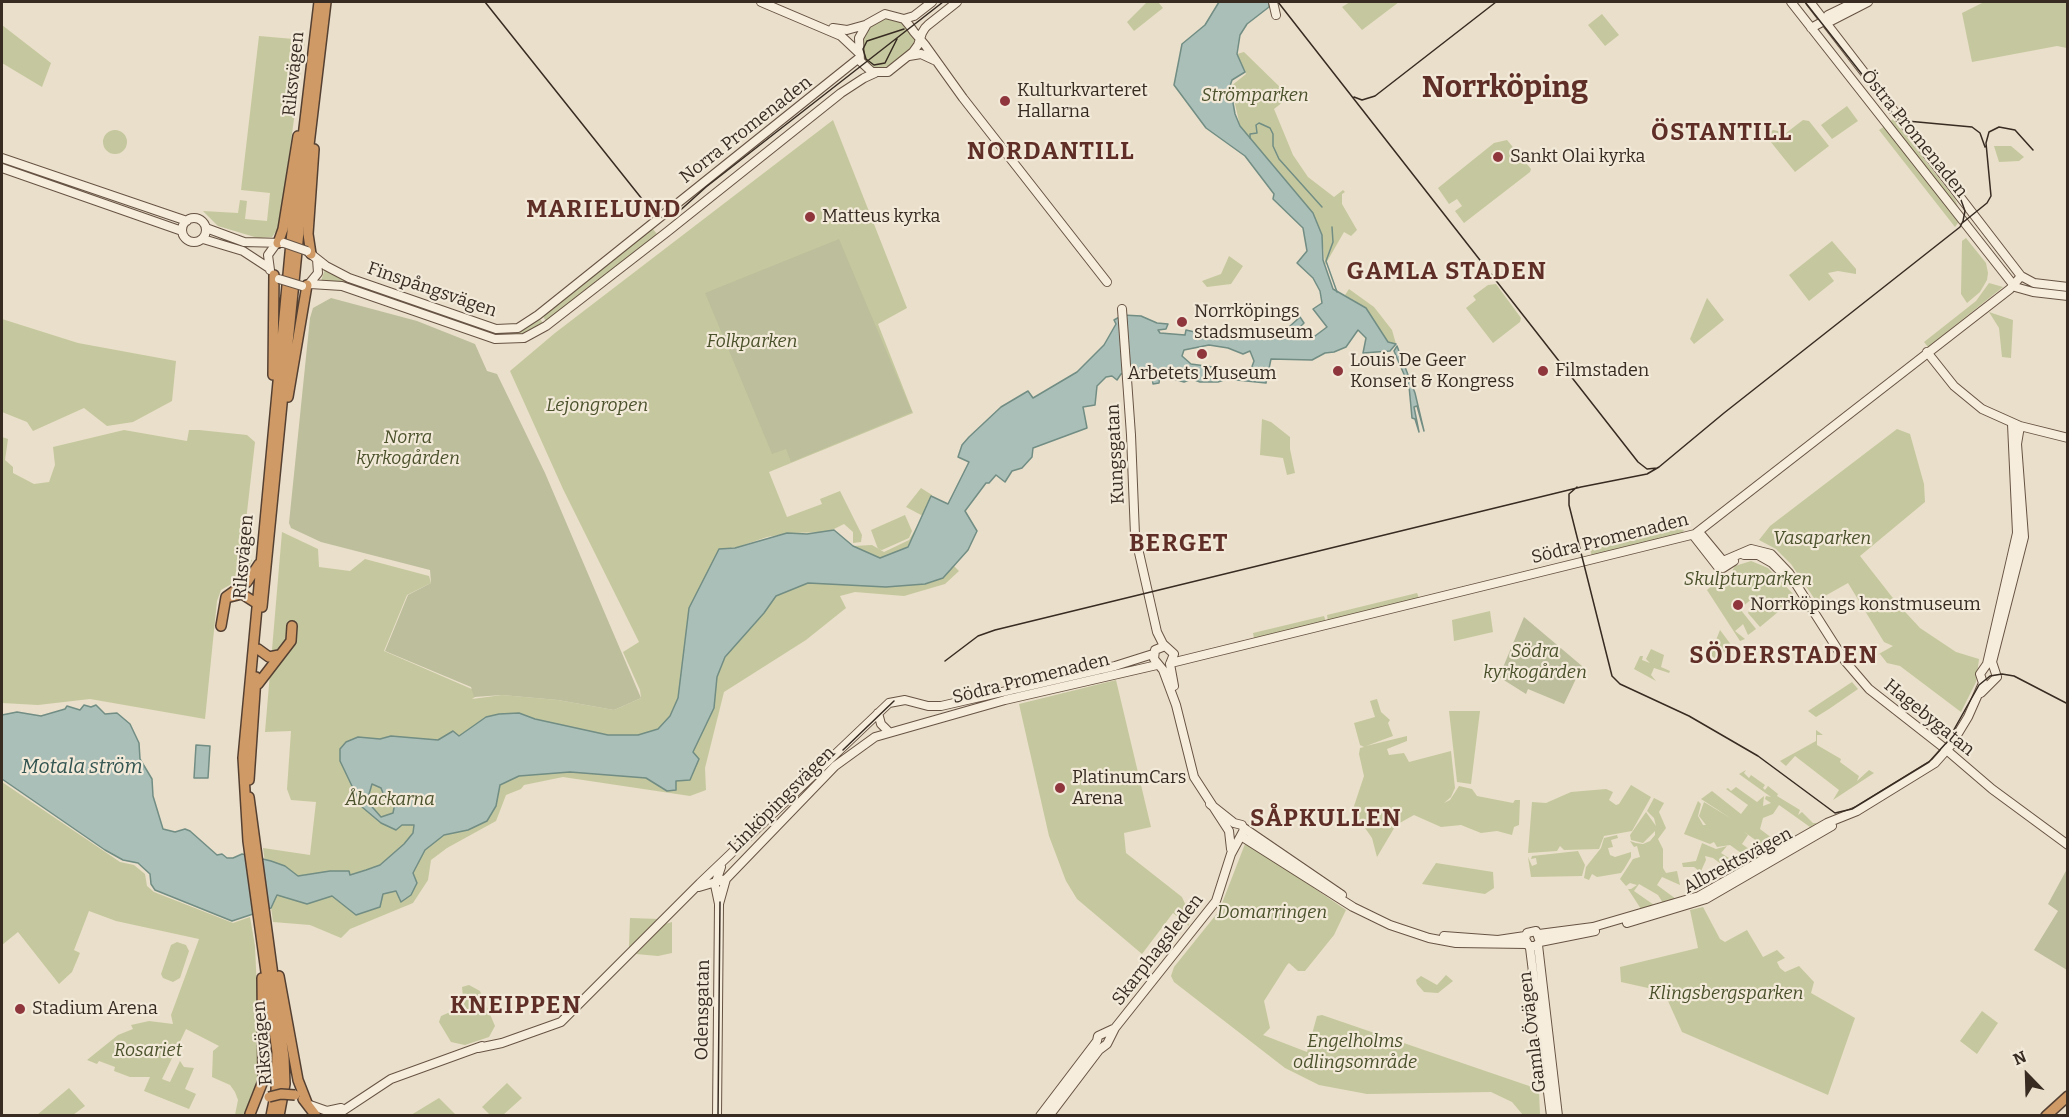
<!DOCTYPE html>
<html>
<head>
<meta charset="utf-8">
<style>
	body { margin:0 }
	#map { position:relative; width:2069px; height:1117px; overflow:hidden; background:#eadfca; font-family:Bitter,serif }
	canvas { display:block }
	.frame { position:absolute; inset:0; border:3px solid #372b22; pointer-events:none }
	.north { position:absolute; left:1997px; top:1045px; width:60px; height:60px; -webkit-text-stroke:4px #f2e9d9; paint-order:stroke; rotate:337deg; font-size:16px; font-weight:700; line-height:24px; text-align:center; color:#372b22 }
	.north::after { content:''; display:block; margin:auto; width:21px; height:27px; background:#372b22; clip-path:polygon(50% 0,100% 100%,50% 72%,0 100%) }
</style>
</head>
<body>
<div id="map">
<canvas width="2069" height="1117"></canvas>
<div class="frame"></div>
<div class="north">N</div>
</div>
<script>
const context = document.querySelector('canvas').getContext('2d');
context.lineJoin = 'round';
function paint(path, color) {
  context.fillStyle = color;
  context.fill(path, 'evenodd');
}
function poly(rows) {
  const path = new Path2D();
  for (const r of rows) {
    if (r.length === 3) {
      path.moveTo(r[0] + r[2], r[1]);
      path.arc(r[0], r[1], r[2], 0, 2 * Math.PI);
      continue;
    }
    path.moveTo(r[0], r[1]);
    for (let i = 2; i < r.length; i += 2) path.lineTo(r[i], r[i + 1]);
  }
  return path;
}
function stroke(path, color, width, dash) {
  context.strokeStyle = color;
  context.lineWidth = width;
  context.lineCap = dash ? 'butt' : 'round';
  context.setLineDash(dash || []);
  context.stroke(path);
}
function write(font, color, halo, rows, align = 'center') {
  context.font = font + ' Bitter,serif';
  context.lineWidth = 4.5;
  context.setLineDash([]);
  context.textBaseline = 'middle';
  context.strokeStyle = halo;
  context.fillStyle = color;
  for (const [text, x, y, turn = 0] of rows) {
    context.save();
    context.translate(x, y);
    context.rotate((+turn || 0) * Math.PI / 180);
    context.textAlign = isNaN(turn) ? turn : align;
    if (halo) context.strokeText(text, 0, 0);
    context.fillText(text, 0, 0);
    context.restore();
  }
}
paint(poly([
	[1147,2,1158,2,1163,8,1134,31,1127,22],
	[1350,2,1399,2,1362,30,1342,7],
	[1984,2,2067,2,2067,48,2057,46,1972,62,1962,13],
	[1602,14,1619,35,1605,46,1588,25],
	[887,16,903,22,916,40,911,49,890,66,873,69,863,59,862,36,868,26],
	[2,25,51,63,42,87,2,63],
	[259,36,305,40,279,227,272,237,258,238,218,226,203,211,238,213,240,200,247,201,245,219,267,221,270,193,241,190],
	[1244,52,1286,93,1288,98,1274,109,1293,155,1308,177,1334,197,1343,190,1345,192,1342,194,1342,204,1357,230,1351,236,1344,232,1325,265,1322,235,1313,213,1240,126,1231,86,1246,74,1237,54],
	[1847,106,1858,121,1832,139,1821,125],
	[1893,119,1955,199,1961,214,1887,124],
	[833,120,907,308,878,324,913,413,769,472,787,517,822,504,820,499,840,491,862,535,861,542,853,543,853,532,844,524,828,532,791,533,767,537,735,548,731,547,775,583,952,564,959,571,945,584,904,596,855,592,840,596,846,608,806,640,724,692,705,768,706,790,690,796,563,777,524,785,521,789,506,795,496,821,447,848,431,860,428,880,413,903,350,929,341,938,310,925,273,922,263,848,310,855,316,802,291,800,287,789,291,731,265,732,282,532,318,549,319,567,350,571,365,559,429,576,431,583,407,595,384,651,481,693,472,699,502,695,558,700,614,710,641,698,640,690,623,652,639,642,563,489,510,371,555,333],
	[1803,120,1809,121,1829,146,1795,172,1766,136,1773,130,1786,133],
	[1885,126,1960,220,1955,227,1879,130],
	[115,142,12],
	[1507,140,1531,169,1530,172,1464,223,1455,211,1462,206,1457,199,1449,204,1438,188,1494,143],
	[1994,146,2011,146,2024,157,2019,161,1999,162],
	[652,228,657,234,546,321,542,315],
	[1966,238,1986,263,1988,273,1987,280,1980,292,1967,303,1961,294,1962,241],
	[1832,241,1856,269,1856,274,1838,271,1828,273,1834,281,1809,301,1789,275],
	[1229,256,1243,266,1231,284,1207,287,1202,281,1221,274],
	[325,269,345,280,499,332,518,331,539,318,543,323,525,335,498,337,321,281],
	[1989,283,2003,287,1928,347,1924,342,1976,301],
	[1496,284,1521,318,1520,322,1493,343,1466,308,1476,300,1473,296,1488,285],
	[1349,289,1374,307,1392,330,1396,344,1388,342,1366,308,1345,295],
	[1707,298,1724,320,1694,344,1690,339],
	[1989,312,2013,320,2011,358,2002,357,1999,328],
	[2,319,78,343,176,361,172,401,133,422,107,426,84,408,33,431,27,422,2,412],
	[1262,419,1271,422,1290,437,1290,449,1295,473,1287,475,1283,458,1260,455],
	[1897,429,1910,434,1924,484,1925,502,1860,556,1896,602,1920,628,1956,652,1979,659,1976,682,1961,712,1900,666,1887,663,1880,654,1877,655,1893,646,1884,642,1848,583,1816,601,1791,564,1776,549,1759,540,1770,526],
	[124,430,187,441,189,430,199,430,247,435,255,442,242,556,252,560,247,572,235,582,221,590,217,601,205,719,90,699,38,705,2,703,2,437,8,439,5,460,13,467,13,473,34,484,49,482,55,465,53,447],
	[921,488,932,495,925,515,908,547,880,558,853,546,872,545,884,552,909,540,923,516,906,507],
	[905,515,912,531,909,538,882,550,878,549,871,530],
	[1677,529,1684,530,1683,532,1655,541,1592,556,1590,550],
	[1751,561,1768,568,1796,597,1760,627,1748,613,1751,607,1760,602,1760,599,1755,596,1740,609,1756,629,1748,635,1743,624,1741,626,1735,631,1745,639,1740,641,1707,590,1719,579,1729,576,1735,566],
	[1417,593,1419,598,1328,621,1327,615],
	[1490,611,1493,632,1454,641,1452,620],
	[1324,616,1326,622,1254,638,1253,633],
	[1720,630,1732,646,1716,659,1710,655],
	[1651,649,1664,655,1661,667,1670,671,1669,673,1654,668,1651,675,1656,681,1634,669,1640,656,1643,656,1642,660,1650,663,1646,659],
	[1116,680,1151,827,1124,833,1126,853,1182,897,1186,906,1189,926,1173,913,1142,954,1077,899,1066,881,1049,836,1019,704],
	[1852,682,1858,689,1829,709,1816,717,1808,711],
	[1377,699,1381,712,1390,720,1388,723,1393,736,1366,746,1407,736,1407,741,1387,749,1389,755,1404,753,1409,762,1451,751,1455,788,1451,797,1444,803,1450,800,1459,786,1472,789,1477,796,1513,803,1515,800,1520,800,1519,825,1514,827,1512,835,1497,831,1481,833,1461,825,1441,827,1414,815,1396,825,1377,857,1372,838,1356,815,1354,806,1364,776,1359,754,1360,748,1364,747,1360,745,1354,723,1375,717,1370,701],
	[1449,711,1480,711,1471,784,1457,782],
	[1816,730,1823,735,1817,735,1817,745,1841,759,1840,762,1859,776,1857,781,1869,770,1874,773,1833,800,1839,790,1795,756,1786,766,1780,761,1816,741],
	[1746,770,1744,773,1749,778,1751,775,1765,785,1763,788,1765,790,1768,786,1778,794,1777,796,1800,810,1798,815,1802,812,1813,823,1817,823,1810,827,1779,805,1773,814,1763,818,1760,829,1781,845,1770,852,1771,849,1767,845,1765,847,1743,831,1748,835,1742,844,1760,857,1752,861,1730,845,1717,847,1714,842,1710,844,1684,834,1698,801,1701,804,1698,816,1703,825,1706,825,1699,816,1704,802,1732,819,1701,799,1712,791,1741,814,1748,805,1726,789,1728,788,1731,791,1736,787,1757,802,1764,796,1763,806,1771,803,1765,799,1766,796,1771,797,1739,774],
	[2,782,120,862,134,865,145,874,147,886,154,892,233,923,250,917,255,946,261,1078,253,1102,245,1115,235,1115,238,1100,235,1092,230,1085,212,1077,213,1051,219,1046,186,1029,162,1079,170,1082,180,1061,184,1067,194,1068,185,1089,196,1094,189,1109,144,1091,150,1077,130,1077,114,1071,115,1067,99,1061,97,1064,87,1060,118,1035,133,1029,131,1025,149,1021,173,1024,171,1015,199,939,116,921,89,911,74,950,80,953,72,972,59,984,18,932,2,945],
	[1631,785,1651,797,1632,831,1604,836,1599,849,1564,850,1560,846,1557,851,1528,853,1532,802,1546,803,1571,792,1606,789,1613,792,1609,800,1616,805,1619,804],
	[1654,798,1664,803,1659,812,1666,828,1658,839,1663,849,1663,868,1666,873,1677,871,1680,885,1662,877,1657,885,1676,899,1663,903,1658,895,1639,884,1634,891,1654,905,1660,903,1641,909,1628,889,1631,889,1637,885,1630,883,1626,886,1620,879,1633,859,1640,857,1637,846,1634,847,1630,841,1636,843,1643,844,1650,841,1655,835,1655,831,1643,843,1631,840,1630,835,1646,812,1656,826,1654,818,1647,811],
	[1617,835,1618,838,1611,840,1613,847,1608,848,1610,855,1615,857,1631,852,1631,857,1624,869,1621,873,1597,877,1592,874,1589,880,1584,878,1586,867,1601,848,1604,838],
	[1702,843,1716,849,1727,846,1721,853,1740,865,1740,869,1733,873,1713,858,1705,856,1706,860,1701,871,1714,881,1720,880,1715,883,1694,867,1683,867,1682,863,1696,861],
	[1245,844,1254,847,1346,910,1334,935,1305,971,1298,971,1289,963,1287,965,1264,1001,1270,1028,1263,1035,1307,1052,1317,1016,1322,1015,1535,1088,1539,1091,1540,1115,1523,1115,1512,1102,1491,1092,1367,1094,1319,1085,1285,1068,1174,982,1171,976,1174,967,1219,911],
	[1578,851,1585,865,1582,876,1531,877,1528,857,1532,866,1537,864,1536,858,1531,859,1532,856],
	[1436,863,1493,872,1494,888,1485,894,1422,884],
	[1703,907,1720,939,1725,942,1747,930,1763,957,1777,950,1785,958,1777,962,1780,968,1785,972,1799,966,1814,982,1811,993,1855,1018,1828,1095,1682,1032,1668,1001,1657,990,1621,982,1620,967,1698,948,1690,910],
	[630,918,660,919,630,949,629,947],
	[672,922,672,953,658,956,636,954,665,924],
	[177,942,186,945,189,951,180,978,173,982,163,978,161,974,171,945],
	[1446,975,1453,981,1438,993,1424,992,1417,984,1416,980,1421,976,1437,985],
	[469,985,480,991,495,1026,489,1037,465,1045,451,1042,439,1022,441,1016,464,1006,462,987],
	[1982,1011,1998,1023,1977,1054,1960,1041],
	[507,1083,522,1098,503,1115,490,1115,482,1107],
	[69,1088,85,1106,73,1115,37,1115],
	[439,1098,456,1115,411,1115]
]), '#c5c89e');
paint(poly([
	[839,239,912,412,791,462,786,449,772,454,705,293],
	[331,298,417,321,475,344,487,371,497,374,545,473,641,698,614,710,558,700,502,695,474,697,471,687,385,651,408,595,431,583,430,570,321,542,291,528,289,523,310,318,313,308],
	[1524,617,1582,666,1564,704,1528,689,1526,694,1499,677],
	[2067,869,2067,970,2034,950,2058,911,2048,904]
]), '#bcbe9c');
const water = poly([
	[1219,2,1269,2,1269,7,1247,24,1240,35,1237,54,1245,72,1232,80,1230,86,1235,114,1240,126,1313,213,1322,235,1323,260,1333,289,1366,308,1388,342,1396,344,1390,351,1363,353,1366,338,1358,330,1346,347,1334,352,1325,353,1312,360,1271,359,1266,383,1227,379,1218,382,1200,382,1192,379,1184,382,1160,375,1159,383,1153,384,1151,371,1121,374,1117,380,1112,376,1106,377,1097,386,1095,405,1083,407,1087,428,1033,448,1032,457,1022,468,1012,471,1005,482,996,475,989,483,986,483,965,511,977,531,968,550,943,578,925,584,886,587,808,583,776,596,764,613,725,657,717,677,714,708,693,752,699,759,690,780,676,781,676,790,667,791,646,778,570,772,519,776,500,785,496,806,487,821,468,830,444,835,425,850,413,873,417,883,411,895,401,902,396,891,383,894,380,907,356,915,332,896,307,904,277,895,271,908,232,921,155,890,151,884,150,874,138,863,123,860,105,850,2,779,2,715,17,712,41,716,65,709,67,706,80,710,84,705,91,707,96,705,105,714,117,713,130,724,139,743,140,759,152,779,153,796,163,829,175,832,185,829,190,831,217,855,222,854,227,858,233,858,242,854,271,861,285,866,298,876,330,871,349,871,350,875,366,870,380,865,404,844,413,833,414,825,402,825,396,830,381,823,362,807,340,761,340,749,346,742,358,737,380,739,391,736,438,740,453,731,459,736,486,717,499,714,519,713,535,719,608,735,638,735,658,729,670,716,678,698,689,608,719,549,735,548,787,533,807,534,834,530,853,546,880,558,908,547,931,496,948,504,969,462,958,457,962,445,969,437,1001,407,1028,391,1033,398,1077,372,1104,345,1116,324,1114,320,1123,315,1141,316,1157,323,1168,324,1166,329,1158,330,1160,333,1185,335,1186,330,1208,335,1256,339,1279,336,1300,317,1304,323,1301,326,1311,339,1327,327,1313,309,1322,303,1320,291,1313,278,1297,263,1307,251,1303,228,1273,199,1274,194,1245,156,1206,128,1174,85,1182,44,1205,25,1219,2],
	[1209,345,1228,348,1243,354,1250,351,1254,361,1250,372,1191,364,1182,356,1184,350,1209,345],
	[372,784,381,788,385,798,395,803,393,813,381,817,367,801,372,784],
	[1397,346,1415,393,1424,431,1417,406,1414,407,1419,432,1415,419,1412,418,1409,386,1394,351,1397,346],
	[196,745,210,746,208,778,194,778,196,745]
]);
paint(water, '#aabfb8');
stroke(water, '#718d84', 1.5);
stroke(poly([
	[1250,138,1250,134,1257,133,1256,125,1259,123,1270,128,1273,134,1273,146,1279,159,1322,207],
	[1332,227,1333,242,1326,261,1337,292]
]), '#718d84', 1.5);
const secondary = poly([
	[761,2,841,36,858,52],
	[957,2,928,25,925,28,922,33,918,45,913,52,888,72,872,72,860,61,859,38,867,24,885,14,904,19,909,25,914,32,920,39,925,45,963,98,1107,282],
	[1273,2,1276,15],
	[1791,2,2015,287,2033,292,2068,296],
	[1810,2,2021,276,2034,283,2068,287],
	[904,19,914,16,932,2],
	[1824,21,1828,15,1855,2],
	[833,28,847,30,865,25],
	[1811,28,1824,21,1831,21,1868,2],
	[909,56,921,54,934,60],
	[2,158,187,221],
	[2,168,182,231],
	[194,230,12],
	[206,228,244,242,283,243],
	[203,239,243,251,269,268],
	[307,251,326,266,349,278,496,329,518,328,538,315,859,58],
	[270,270,268,255,276,244],
	[309,284,318,273,317,259],
	[310,284,342,286,495,339,524,338,546,326,667,232,841,93,864,78,875,73],
	[1122,309,1131,435,1135,535,1157,632,1163,644,1174,654,1170,664],
	[1927,352,1954,386,1982,409,2020,426,2068,438],
	[1699,532,1723,561,1751,549,1771,554,1789,573,1845,661,1869,689,1943,747,1992,789,2068,845],
	[1693,535,1718,567,1723,568,1734,561],
	[1744,555,1758,555,1772,563,1791,582],
	[1165,646,1155,650,1154,659,1163,670,1176,705,1194,777,1229,831,1231,849],
	[1171,663,1695,534,2010,289,2021,276],
	[1170,664,1174,686],
	[1983,683,1980,674,1987,664,2017,533,2012,424],
	[1981,693,1997,677,1992,662,2024,537,2017,444,2020,426],
	[878,713,881,724,888,731],
	[1244,828,1342,895],
	[1241,836,1353,907,1390,925,1429,938,1456,943,1527,944],
	[699,887,726,879,835,766,875,737,1005,700,1157,665],
	[719,904,726,879],
	[1627,923,1706,899,1832,826],
	[1539,934,1593,927,1699,896,1827,823,1857,811,1935,763,1951,745,1968,717,1983,683],
	[1444,936,1498,940,1525,936],
	[1540,942,1595,931],
	[1538,945,1558,1116],
	[1529,946,1535,946,1540,942,1536,931,1527,933,1525,939,1530,948,1551,1116],
	[478,1048,502,1043,561,1022,700,883,889,703,905,700,928,706,941,706,1115,666,1153,654],
	[310,1105,327,1111,341,1108],
	[335,1116,391,1079,482,1046],
	[717,1116,719,904,715,885,721,867],
	[1040,1116,1097,1041,1098,1036,1113,1029],
	[1049,1116,1099,1050,1107,1044,1115,1028,1216,901,1231,854,1244,830,1242,825,1234,823,1210,804]
]);
const highway = poly([
	[278,243,283,229,298,136],
	[311,254,308,234,314,149],
	[273,375,274,275],
	[288,397,307,285],
	[230,597,242,594,256,603],
	[262,607,300,221,326,2],
	[221,626,226,597,247,582,259,564],
	[258,649,269,657,279,655],
	[258,684,291,641,292,626],
	[249,780,256,677],
	[249,797,284,1057,285,1084,279,1116],
	[279,976,298,1080,307,1103],
	[303,1099,316,1116],
	[250,1114,263,1081,262,978],
	[271,1116,276,1091,277,1052,248,841,243,758,293,221,319,2],
	[2046,1116,2068,1096]
]);
stroke(secondary, '#675343', 10);
stroke(highway, '#544033', 12);
stroke(secondary, '#f6eddc', 8);
stroke(highway, '#cf9a65', 9);
stroke(poly([
	[485,2,650,209,659,217,667,218,675,215,706,187,943,2],
	[1278,2,1638,462,1647,469,1657,468],
	[897,39,885,63,874,65,866,59,863,49,867,41,904,29],
	[1354,97,1362,100,1375,96,1496,2],
	[1896,117,1907,121,1972,127,1980,133,1985,147],
	[1961,224,1987,203,1991,196,1986,143,1989,132,1999,127,2015,130,2033,150],
	[1577,487,1569,494,1569,505,1612,676,1620,684,1689,716,1758,756,1835,813,1852,809,1929,762,1947,742,1979,685,1990,676,2002,674,2014,676,2068,704],
	[945,661,978,636,995,630,1581,487,1647,474,1659,467,1724,413,1960,227,1963,221,1965,211,1961,200,1805,2],
	[843,750,894,701],
	[718,1116,720,902]
]), '#372b22', 1.5);
const secondaryBridge = poly([
	[284,243,307,251],
	[279,279,302,286]
]);
const highwayBridge = poly([
	[269,1097,281,1094,295,1095]
]);
stroke(secondaryBridge, '#675343', 10, []);
stroke(highwayBridge, '#544033', 12, []);
stroke(secondaryBridge, '#f6eddc', 8);
stroke(highwayBridge, '#cf9a65', 9);
for (const [x, y, r, color] of [
	[1005,101,6,"#8e363c"],
	[1498,157,6,"#8e363c"],
	[810,217,6,"#8e363c"],
	[1182,322,6,"#8e363c"],
	[1202,354,6,"#8e363c"],
	[1338,371,6,"#8e363c"],
	[1543,371,6,"#8e363c"],
	[1738,605,6,"#8e363c"],
	[1060,788,6,"#8e363c"],
	[20,1009,6,"#8e363c"]
]) {
  const dot = new Path2D();
  dot.arc(x, y, r, 0, 2 * Math.PI);
  context.fillStyle = color;
  context.fill(dot);
  stroke(dot, '#f2e9d9', 2);
}
write('18px', '#372b22', '#f2e9d9', [
	["Riksvägen",294,74,-84],
	["Norra Promenaden",746,130,-38],
	["Östra Promenaden",1914,134,51],
	["Finspångsvägen",432,290,19],
	["Kungsgatan",1116,454,-93],
	["Södra Promenaden",1610,539,-14],
	["Riksvägen",244,557,-85],
	["Södra Promenaden",1031,679,-14],
	["Hagebygatan",1929,718,39],
	["Linköpingsvägen",782,800,-45],
	["Albrektsvägen",1738,861,-28],
	["Skarphagsleden",1158,950,-52],
	["Odensgatan",703,1010,-89],
	["Gamla Övägen",1533,1032,-97],
	["Riksvägen",263,1043,-95]
]);
write('18px', '#372b22', '#f2e9d9', [
	["Kulturkvarteret",1017,91],
	["Hallarna",1017,112],
	["Sankt Olai kyrka",1510,157],
	["Matteus kyrka",822,217],
	["Norrköpings",1194,312],
	["stadsmuseum",1194,333],
	["Louis De Geer",1350,361],
	["Konsert & Kongress",1350,382],
	["Filmstaden",1555,371],
	["Arbetets Museum",1202,374,"center"],
	["Norrköpings konstmuseum",1750,605],
	["PlatinumCars",1072,778],
	["Arena",1072,799],
	["Stadium Arena",32,1009]
], 'left');
write('italic 18px', '#4a512b', '#f2e9d9', [
	["Strömparken",1255,96],
	["Folkparken",752,342],
	["Lejongropen",597,406],
	["Norra",408,438],
	["kyrkogården",408,459],
	["Vasaparken",1822,539],
	["Skulpturparken",1748,580],
	["Södra",1535,652],
	["kyrkogården",1535,673],
	["Åbackarna",390,800],
	["Domarringen",1272,913],
	["Klingsbergsparken",1726,994],
	["Engelholms",1355,1042],
	["odlingsområde",1355,1063],
	["Rosariet",148,1051]
]);
write('italic 20px', '#335551', '#f2e9d9', [
	["Motala ström",82,767]
]);
context.letterSpacing = '1.5px';
write('bold 24px', '#5f2e26', '#f2e9d9', [
	["ÖSTANTILL",1722,133],
	["NORDANTILL",1051,152],
	["MARIELUND",604,210],
	["GAMLA STADEN",1447,272],
	["BERGET",1179,544],
	["SÖDERSTADEN",1784,656],
	["SÅPKULLEN",1326,819],
	["KNEIPPEN",516,1006]
]);
context.letterSpacing = '0px';
write('bold 30px', '#5f2e26', '#f2e9d9', [
	["Norrköping",1505,89]
]);
</script>
</body>
</html>
